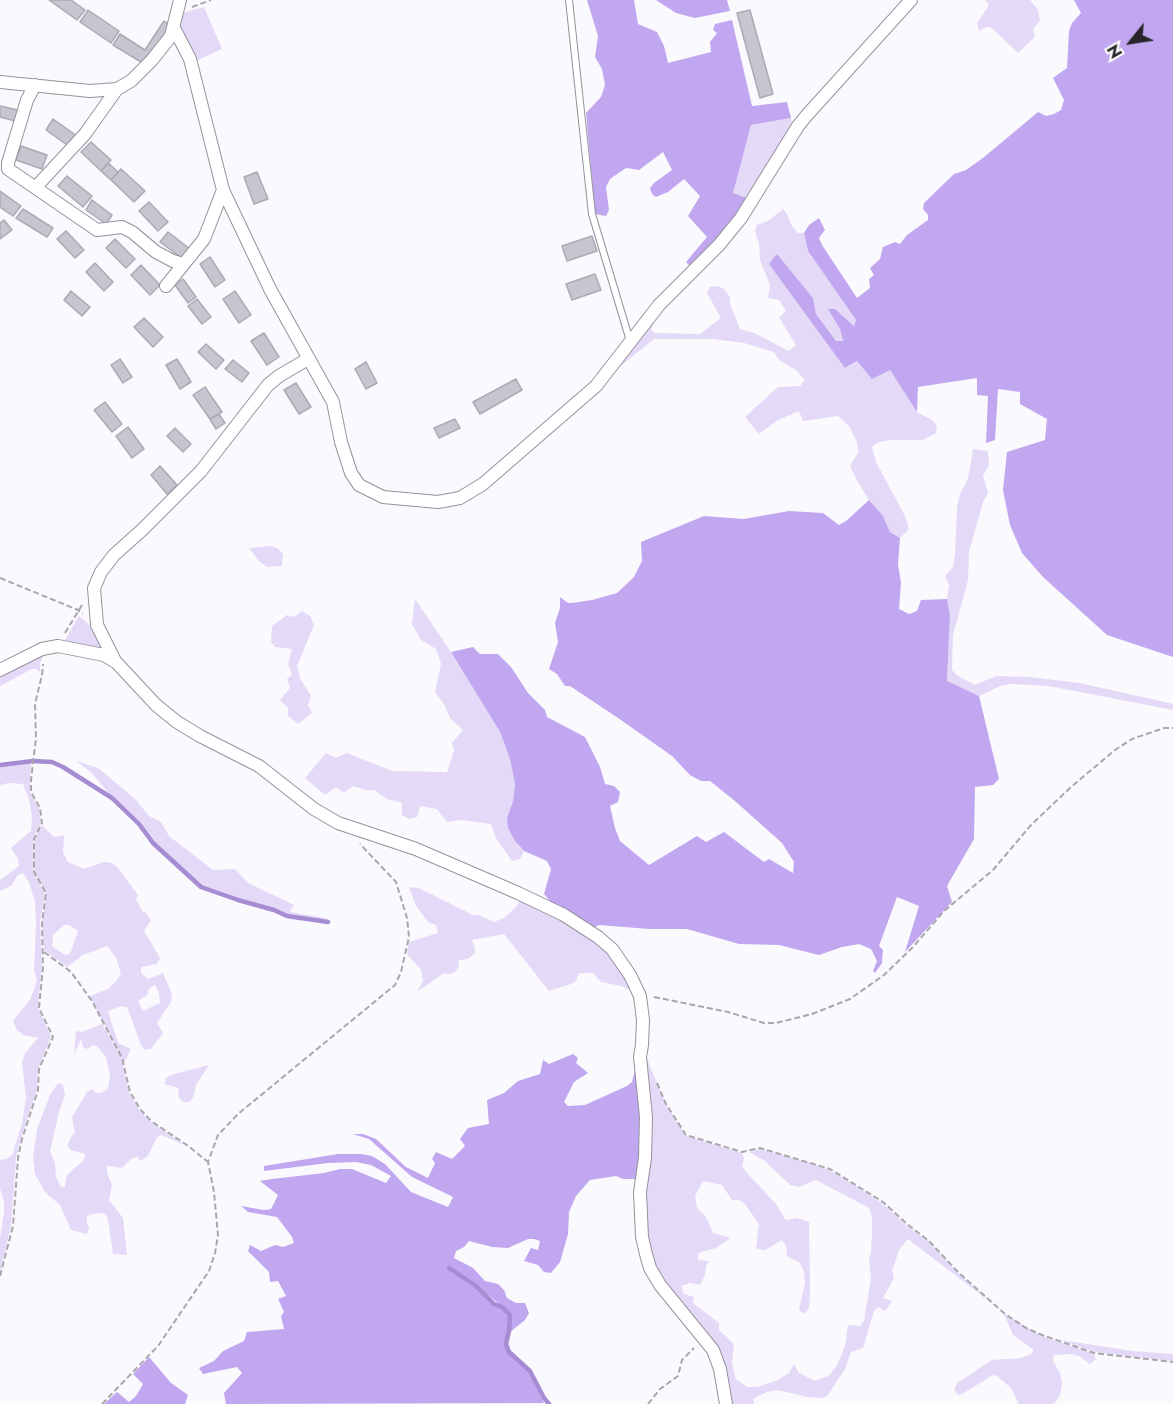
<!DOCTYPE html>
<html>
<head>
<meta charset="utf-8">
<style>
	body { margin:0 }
	#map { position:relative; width:1173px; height:1404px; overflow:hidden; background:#faf9fe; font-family:Jost,sans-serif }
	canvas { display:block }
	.north { position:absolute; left:1101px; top:12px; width:60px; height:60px; -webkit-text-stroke:4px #fff; paint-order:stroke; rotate:240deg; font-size:16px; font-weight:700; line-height:24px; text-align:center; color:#27252a }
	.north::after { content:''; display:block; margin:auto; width:21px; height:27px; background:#27252a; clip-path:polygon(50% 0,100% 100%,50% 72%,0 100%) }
</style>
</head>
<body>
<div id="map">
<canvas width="1173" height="1404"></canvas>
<div class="north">N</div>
</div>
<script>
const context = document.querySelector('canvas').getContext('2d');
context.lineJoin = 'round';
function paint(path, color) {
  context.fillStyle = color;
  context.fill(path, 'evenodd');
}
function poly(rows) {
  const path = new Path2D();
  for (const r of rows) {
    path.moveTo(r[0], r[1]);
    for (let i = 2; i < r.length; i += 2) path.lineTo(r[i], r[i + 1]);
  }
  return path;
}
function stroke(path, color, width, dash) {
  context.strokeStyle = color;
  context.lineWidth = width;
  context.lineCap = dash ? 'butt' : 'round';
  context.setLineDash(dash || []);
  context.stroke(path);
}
paint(poly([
	[985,0,1030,0,1038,10,1040,21,1033,29,1035,37,1018,53,992,28,987,27,979,31,977,23,989,5],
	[204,7,222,49,194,62,178,27,182,13],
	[791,118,792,123,750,199,732,193,751,125],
	[783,209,787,214,792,226,798,233,804,233,808,251,856,320,854,326,835,309,843,341,836,341,816,314,813,298,777,255,846,368,857,361,890,370,917,412,932,420,937,426,936,433,923,440,890,440,877,443,872,447,876,462,905,516,909,529,900,538,890,532,883,516,869,500,856,479,850,466,858,453,857,442,849,426,838,416,803,421,799,411,778,420,759,434,745,417,778,387,800,386,805,380,796,370,779,360,774,352,744,343,713,339,654,339,617,369,631,346,660,308,651,330,655,333,700,334,721,318,707,293,710,287,718,286,724,289,730,297,730,304,740,329,754,333,789,351,796,345,779,317,786,311,779,300,768,298,770,285,760,260,759,244,755,231,757,225,768,221],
	[973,449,988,451,989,465,983,476,988,493,983,502,969,552,968,580,953,635,952,670,958,676,975,685,996,676,1030,677,1080,683,1173,704,1173,710,1049,686,1012,684,1000,686,979,696,947,682,950,615,947,599,949,585,945,576,953,567,955,554,957,507,960,494,968,479],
	[270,546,277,548,283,554,282,566,267,567,259,561,249,548],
	[415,599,451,652,500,732,510,759,515,784,513,801,507,818,518,845,524,851,520,859,512,861,496,838,491,824,461,820,447,822,437,809,420,806,417,817,409,819,402,815,402,803,387,799,374,790,365,790,353,786,344,793,336,787,325,795,305,778,326,753,336,758,347,753,392,771,447,772,454,751,452,743,463,730,450,718,444,704,435,692,441,664,436,649,421,640,412,624],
	[302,611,310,616,314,625,297,666,300,678,311,696,308,705,312,713,298,724,288,716,288,708,280,700,290,688,287,679,292,675,288,664,292,649,275,647,271,642,272,626,287,615,294,617],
	[79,616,95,630,106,653,63,643],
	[44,655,40,663,40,672,36,669,32,669,0,686,0,675],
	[76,761,98,768,135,799,149,816,161,822,169,836,213,870,235,869,248,883,294,905,290,912,325,918,332,922,287,915,274,909,238,900,202,886,154,843,140,823,110,795,92,773],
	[31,762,30,792,39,809,41,823,33,838,33,872,45,894,40,922,42,967,38,1008,51,1037,38,1069,37,1089,21,1138,16,1158,11,1226,0,1273,0,1238,4,1213,4,1201,0,1189,0,1160,6,1159,12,1155,22,1124,26,1097,22,1063,25,1053,38,1038,23,1035,17,1030,13,1021,30,1000,37,981,34,970,36,922,35,902,29,882,23,873,17,876,12,885,0,891,0,880,19,866,18,859,11,848,31,831,32,816,29,800,23,784,9,783,0,785,0,766],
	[42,825,54,837,64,835,63,852,68,862,84,869,104,862,112,863,118,868,138,895,136,899,142,911,146,913,151,920,144,931,160,958,157,964,141,967,141,973,148,979,163,973,172,994,171,1002,157,1023,163,1033,151,1049,145,1050,141,1045,127,1007,121,1006,108,1011,118,1043,131,1049,124,1063,90,996,108,989,117,980,121,974,116,957,107,946,83,955,67,967,44,950,42,923,46,893,34,872,34,839],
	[64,925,69,925,78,931,70,954,65,955,52,946,53,935],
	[155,985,159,993,160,1003,143,1011,138,1001,147,995,149,989],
	[409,887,419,888,473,915,479,915,494,922,504,918,516,907,522,897,538,904,609,950,635,992,621,986,601,982,593,973,579,973,576,981,571,984,549,991,504,934,472,940,475,949,474,954,468,959,459,960,459,966,455,972,450,974,444,973,417,992,423,981,421,970,407,954,409,942,438,933,436,925,428,922,416,906],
	[102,1024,121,1058,129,1092,139,1110,151,1122,187,1146,161,1135,157,1137,148,1156,140,1161,138,1157,132,1158,122,1168,107,1166,107,1173,112,1185,109,1200,123,1218,127,1255,113,1254,108,1220,106,1214,97,1213,87,1216,87,1223,89,1228,87,1234,71,1230,60,1205,45,1192,35,1174,33,1158,37,1129,50,1095,58,1083,63,1085,65,1095,59,1112,50,1152,55,1163,56,1177,61,1187,65,1187,67,1175,84,1160,85,1154,71,1150,67,1146,72,1135,75,1133,72,1117,87,1092,92,1089,96,1093,101,1093,108,1089,110,1075,106,1057,97,1046,93,1045,87,1049,83,1047,81,1039,74,1055,76,1031,82,1032],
	[645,1054,666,1105,686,1136,742,1153,744,1159,742,1166,747,1173,776,1204,786,1220,797,1218,809,1222,810,1291,809,1308,804,1314,799,1310,805,1283,804,1272,800,1263,787,1256,786,1246,782,1240,765,1250,756,1249,759,1224,745,1204,739,1200,732,1200,722,1185,703,1181,695,1196,697,1208,706,1217,713,1233,731,1238,716,1248,698,1253,698,1260,709,1261,706,1266,705,1275,700,1285,690,1283,681,1286,684,1294,694,1297,693,1303,719,1323,719,1330,734,1344,732,1363,736,1379,747,1387,757,1387,778,1380,789,1373,794,1364,799,1373,815,1381,830,1375,838,1363,845,1346,848,1325,860,1326,864,1321,871,1279,869,1261,871,1252,872,1233,872,1217,869,1208,816,1180,799,1187,790,1185,765,1161,749,1152,760,1149,811,1163,829,1170,848,1181,882,1203,906,1225,929,1242,958,1273,994,1305,908,1239,899,1250,892,1271,894,1278,883,1298,892,1301,885,1311,878,1307,874,1311,863,1348,851,1352,845,1369,827,1396,821,1398,807,1397,778,1390,767,1392,753,1399,754,1404,731,1404,722,1365,662,1284,645,1237],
	[209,1065,196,1085,193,1098,189,1102,183,1102,179,1098,178,1088,165,1084,166,1078,171,1075],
	[1004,1314,1042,1336,1094,1354,1096,1359,1090,1364,1079,1356,1072,1354,1054,1355,1053,1361,1060,1373,1062,1383,1060,1395,1054,1404,1019,1404,1011,1388,997,1376,993,1375,962,1394,958,1395,954,1390,957,1383,992,1360,1021,1358,1031,1354,1034,1350,1013,1335],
	[1061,1340,1133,1351,1173,1354,1173,1361,1094,1352]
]), '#e4daf7');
paint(poly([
	[587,0,634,0,638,24,657,32,664,46,668,63,711,52,710,42,717,33,713,30,715,24,732,20,752,106,787,102,791,118,751,125,733,193,750,199,738,217,692,268,686,262,707,237,688,216,700,196,684,179,668,192,656,197,652,194,650,188,654,183,672,170,663,152,639,170,626,168,610,179,606,187,609,210,606,216,595,214,586,113,601,97,605,85,602,69,595,57,598,36],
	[656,0,727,0,730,11,695,18,676,13],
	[1074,0,1173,0,1173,657,1107,635,1043,577,1022,553,1010,525,1003,490,1007,452,1045,440,1047,419,1020,404,1020,392,998,389,995,440,986,443,988,396,977,395,977,378,918,387,917,412,890,370,872,379,857,361,845,368,769,264,777,254,813,298,816,314,836,341,843,341,840,329,828,309,835,309,854,326,856,320,808,251,804,233,809,225,819,218,825,230,819,238,822,245,857,298,870,288,869,279,874,275,870,268,880,259,883,247,895,242,900,244,907,235,928,220,928,215,923,209,924,203,954,174,966,170,983,158,1038,112,1046,116,1054,114,1061,110,1064,100,1053,78,1067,68,1069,31,1072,23,1081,13],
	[869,500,883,516,890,532,900,538,898,564,901,583,899,609,909,614,917,611,921,600,947,599,950,615,947,681,979,696,999,779,993,785,975,787,974,839,947,886,952,902,905,952,919,906,897,897,879,946,883,950,882,963,875,973,873,971,877,961,871,949,859,944,842,947,819,955,779,945,739,944,687,929,649,929,599,925,593,928,554,906,544,894,551,869,547,861,524,851,515,841,508,828,507,818,513,801,515,784,510,759,500,732,451,652,473,647,480,654,498,654,511,667,528,693,545,710,547,717,585,737,600,767,605,784,614,786,620,792,618,802,610,806,615,828,620,841,649,865,697,836,706,842,724,832,764,862,769,859,793,873,794,862,782,843,735,801,710,781,701,781,690,775,672,756,621,720,570,686,565,686,557,674,549,669,558,642,555,623,560,608,560,597,568,603,572,603,592,600,617,593,634,577,642,561,641,542,704,516,744,519,789,511,823,513,839,525,846,521],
	[573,1054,578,1058,576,1063,588,1073,574,1082,564,1102,568,1106,585,1105,627,1086,632,1082,637,1062,644,1124,639,1186,635,1179,623,1179,616,1176,590,1180,576,1196,569,1212,568,1234,560,1262,551,1273,544,1272,538,1265,524,1261,531,1248,538,1250,540,1241,534,1239,528,1239,508,1248,492,1247,469,1241,464,1247,456,1251,454,1258,473,1268,485,1281,498,1284,504,1290,507,1298,516,1303,525,1303,529,1313,525,1320,510,1332,511,1314,476,1285,446,1266,475,1286,509,1315,508,1331,505,1344,509,1353,529,1372,544,1403,226,1404,224,1393,242,1373,237,1367,203,1374,199,1368,214,1361,223,1351,244,1341,247,1332,284,1329,281,1316,284,1312,278,1299,286,1296,278,1281,270,1282,269,1272,248,1251,250,1245,261,1251,275,1245,283,1247,294,1243,292,1237,277,1217,248,1212,241,1206,264,1210,271,1209,278,1195,260,1181,272,1179,324,1173,340,1169,352,1169,386,1183,391,1176,371,1165,356,1162,328,1163,264,1171,264,1166,338,1154,361,1154,372,1156,385,1164,411,1192,448,1207,453,1197,412,1177,369,1139,353,1134,363,1134,376,1139,406,1167,428,1178,435,1163,432,1159,436,1152,452,1159,465,1146,460,1139,468,1128,489,1124,487,1100,504,1093,518,1081,540,1074,543,1060,549,1064],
	[149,1357,171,1383,188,1395,185,1404,104,1404,117,1392,129,1402,136,1396,143,1384,133,1374]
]), '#c1a7ef');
stroke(poly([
	[0,765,33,761,52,762,63,767,112,798,139,824,153,843,201,887,238,900,274,910,287,916,328,922],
	[449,1268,476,1286,494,1304,502,1307,510,1315,509,1331,506,1344,509,1352,530,1371,544,1398,549,1404]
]), '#a68cd2', 4.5);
const building = poly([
	[49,0,71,0,85,10,77,20,49,0],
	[88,10,119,31,111,43,80,22,88,10],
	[750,10,773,94,760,98,737,13,750,10],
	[164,21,171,26,146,65,113,45,120,34,145,50,164,21],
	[0,106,18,110,15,121,0,117,0,106],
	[53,119,77,136,70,147,46,130,53,119],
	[91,142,111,160,101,171,81,152,91,142],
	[21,146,47,155,42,169,16,160,21,146],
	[108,163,118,172,111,180,101,171,108,163],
	[121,169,145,191,134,202,111,180,121,169],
	[257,172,268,199,254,204,244,177,257,172],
	[67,176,92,196,83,207,58,186,67,176],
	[0,191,21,206,13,216,0,207,0,191],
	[92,200,112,215,106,224,86,210,92,200],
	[149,202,168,222,158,231,139,211,149,202],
	[23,209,53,228,47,237,16,218,23,209],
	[4,220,12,230,0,239,0,223,4,220],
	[66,231,84,250,75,258,57,239,66,231],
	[168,232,190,249,183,259,160,242,168,232],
	[592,236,597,251,567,261,562,246,592,236],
	[115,239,135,259,126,268,106,248,115,239],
	[210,257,225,280,215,287,200,264,210,257],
	[95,263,113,282,104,291,86,272,95,263],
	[141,265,160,285,150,295,131,275,141,265],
	[595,274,601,290,572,300,566,284,595,274],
	[183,279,196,297,188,303,175,285,183,279],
	[71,291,90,307,82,316,64,300,71,291],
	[235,291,251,315,239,323,223,299,235,291],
	[197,299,211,317,202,324,188,306,197,299],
	[144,318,163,337,153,347,134,327,144,318],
	[264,333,279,357,267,365,251,341,264,333],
	[206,344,224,360,216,369,198,352,206,344],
	[120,359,132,377,123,383,111,365,120,359],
	[177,359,191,382,180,389,166,365,177,359],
	[233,360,249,373,242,382,225,369,233,360],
	[366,362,377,383,366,389,355,369,366,362],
	[516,379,522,390,480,414,473,402,516,379],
	[296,383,311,407,299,414,284,390,296,383],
	[205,387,222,412,210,419,193,395,205,387],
	[105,402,122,424,112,432,94,410,105,402],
	[219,414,225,423,216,429,210,419,219,414],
	[455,419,460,428,439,438,434,428,455,419],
	[128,427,144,449,132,458,116,436,128,427],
	[175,428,191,444,183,452,167,436,175,428],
	[160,466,177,485,167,494,151,475,160,466]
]);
paint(building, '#c8c4d0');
stroke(building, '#ada9b5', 1.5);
const lane = poly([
	[569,0,592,214,630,341]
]);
const street = poly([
	[174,28,190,59,223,190,270,289,333,402,341,442,351,473,359,485,383,497,438,502,460,498,483,484,596,386,659,305,719,245,741,218,798,126,807,115,911,0],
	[0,82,90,91,117,89,131,81,152,60,171,36,180,0],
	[35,85,27,100,8,163,8,169,97,230,122,227,132,232,156,252,173,261,183,264],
	[36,187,85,134,117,89],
	[166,286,204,239,223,190],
	[308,359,279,376,268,385,201,471,142,530,114,555,101,572,94,588,97,625,115,661,156,705,177,722,200,736,259,766,314,809,338,823,416,849,518,893,564,915,598,937,612,949,630,975,640,996,643,1020,642,1045,640,1057,646,1117,645,1158,640,1192,642,1237,646,1254,650,1268,660,1285,713,1350,720,1369,726,1404],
	[0,670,42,649,58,646,104,655,114,661]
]);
stroke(lane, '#96929e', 8);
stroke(street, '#96929e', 14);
stroke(poly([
	[192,7,211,0],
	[0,578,78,610,83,614],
	[65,633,82,605],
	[44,952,71,972,92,1001,122,1058,130,1092,140,1109,151,1121,187,1145,208,1162],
	[654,997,728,1012,764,1023,776,1023,812,1014,850,999,884,975,913,947,944,911,993,870,1031,825,1071,787,1115,750,1132,739,1164,728,1173,728],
	[657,1083,666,1104,686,1135,742,1152,760,1148,830,1169,883,1202,907,1224,929,1241,959,1273,1005,1314,1026,1328,1042,1335,1094,1353,1173,1362],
	[0,1276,13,1226,18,1158,22,1139,38,1090,39,1069,53,1037,39,1008,43,967,42,923,46,893,34,872,34,839,42,823,40,808,31,792,31,780,36,738,35,704,42,675,43,664],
	[102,1404,158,1346,209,1271,215,1253,218,1235,214,1192,208,1162,218,1135,238,1114,395,985,401,972,409,937,407,918,396,882,360,844],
	[648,1404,660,1389,678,1376,682,1360,694,1348]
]), '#a8a7ac', 2, [6, 3]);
stroke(lane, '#fff', 6);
stroke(street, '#fff', 12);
</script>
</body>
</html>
